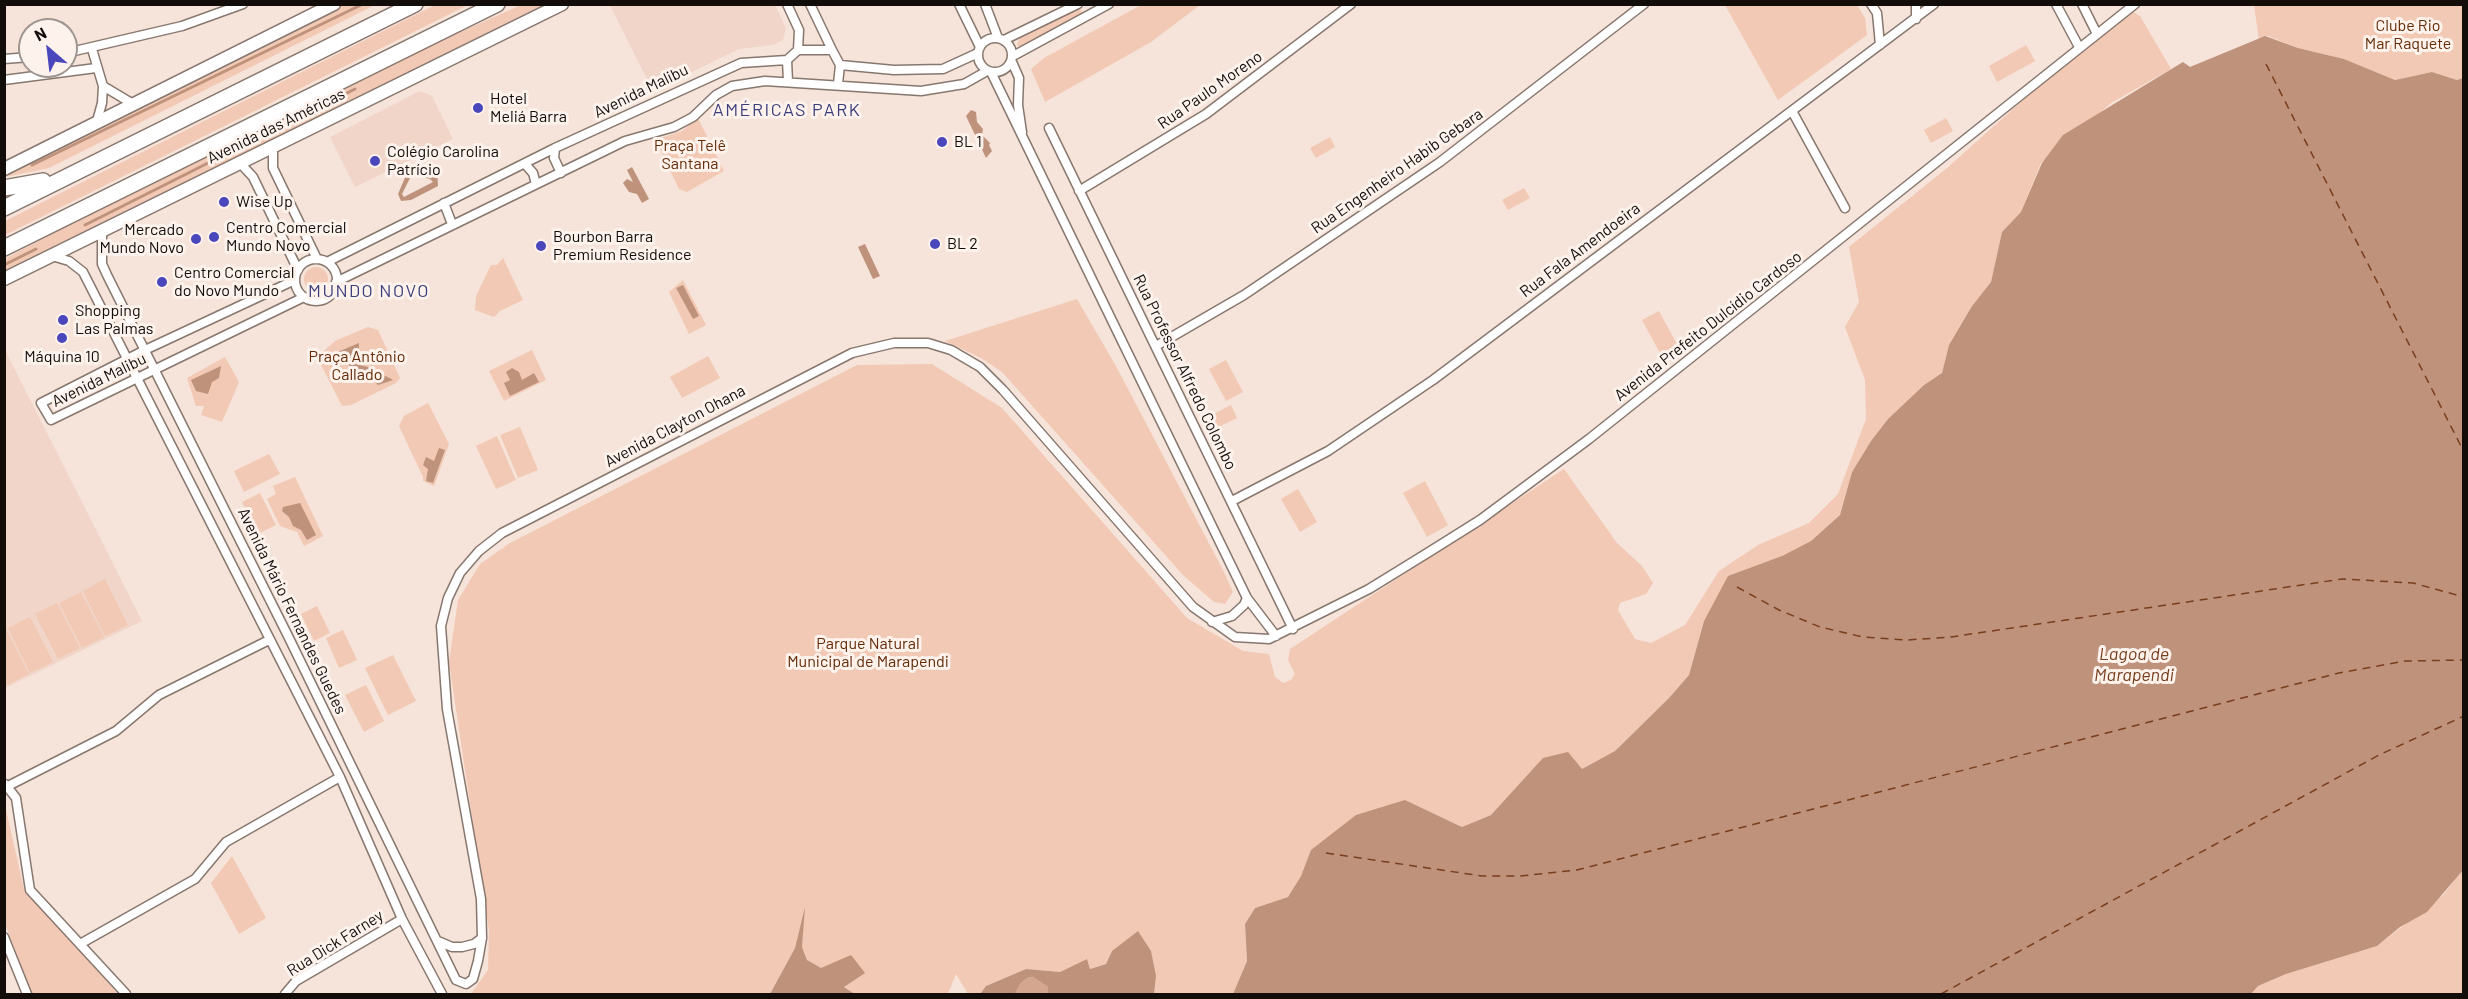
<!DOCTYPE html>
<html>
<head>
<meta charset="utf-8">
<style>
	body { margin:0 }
	#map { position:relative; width:2468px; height:999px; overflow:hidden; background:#f6e3d9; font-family:Barlow,sans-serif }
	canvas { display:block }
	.frame { position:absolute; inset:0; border:6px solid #130d0a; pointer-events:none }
	.north { position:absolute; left:18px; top:18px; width:60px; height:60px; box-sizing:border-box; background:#fdf2ec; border:2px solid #9f9692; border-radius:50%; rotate:332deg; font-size:16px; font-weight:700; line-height:24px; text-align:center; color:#130d0a }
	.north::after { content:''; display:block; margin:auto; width:21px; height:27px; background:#4a46bc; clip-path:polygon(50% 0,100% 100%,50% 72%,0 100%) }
</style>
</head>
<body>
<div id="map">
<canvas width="2468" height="999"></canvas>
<div class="frame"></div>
<div class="north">N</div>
</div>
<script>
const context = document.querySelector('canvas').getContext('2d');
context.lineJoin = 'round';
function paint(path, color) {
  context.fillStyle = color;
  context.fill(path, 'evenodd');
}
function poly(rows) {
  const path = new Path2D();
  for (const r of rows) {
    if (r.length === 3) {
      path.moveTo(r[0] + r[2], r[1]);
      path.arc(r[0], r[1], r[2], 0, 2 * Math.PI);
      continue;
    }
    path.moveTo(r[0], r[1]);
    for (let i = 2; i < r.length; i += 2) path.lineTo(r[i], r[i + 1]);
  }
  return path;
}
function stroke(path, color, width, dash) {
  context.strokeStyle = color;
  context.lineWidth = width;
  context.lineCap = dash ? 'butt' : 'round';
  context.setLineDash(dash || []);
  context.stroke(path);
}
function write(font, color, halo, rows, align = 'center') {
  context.font = font + ' Barlow,sans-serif';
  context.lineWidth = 6;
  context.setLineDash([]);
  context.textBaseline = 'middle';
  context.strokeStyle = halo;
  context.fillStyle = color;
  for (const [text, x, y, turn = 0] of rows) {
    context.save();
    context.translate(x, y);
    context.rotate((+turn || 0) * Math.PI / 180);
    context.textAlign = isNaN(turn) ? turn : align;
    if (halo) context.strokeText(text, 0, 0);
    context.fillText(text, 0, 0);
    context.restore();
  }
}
paint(poly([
	[610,5,775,5,786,28,783,40,773,45,739,49,653,91],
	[420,91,432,96,453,139,355,187,330,137],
	[4,348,142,621,5,688,4,688]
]), '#f0d5c8');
paint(poly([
	[437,4,468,5,5,235,5,221],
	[343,5,375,5,49,168,5,177,5,173],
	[521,5,543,5,5,271,5,259,131,191,409,55],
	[1141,5,1200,5,1151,42,1045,102,1031,69,1044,58],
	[1725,5,1857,5,1865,18,1867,35,1778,100],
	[2254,5,2463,5,2463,78,2457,80,2432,72,2395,80,2344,59,2298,48,2268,36,2259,40],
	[1079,7,1085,16,1022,48,1017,45,1020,37],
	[2133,12,2140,16,2171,69,2111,103,2041,163,2021,212,2002,232,1991,282,1972,306,1949,345,1942,373,1924,385,1888,419,1871,441,1852,472,1840,515,1811,541,1782,556,1704,621,1689,675,1669,698,1615,751,1582,769,1505,800,1491,815,1462,827,1405,800,1310,854,1301,876,1288,897,1255,908,1245,924,1247,961,1233,994,1154,994,1156,976,1112,951,1106,964,1090,969,1087,959,1060,972,1026,969,986,986,980,994,968,994,956,974,948,994,855,994,807,960,802,947,804,913,795,948,770,994,471,994,488,970,489,931,449,662,458,600,480,564,510,543,857,365,932,364,1002,408,1187,618,1243,651,1269,654,1275,677,1283,683,1291,680,1295,674,1288,660,1290,649,1564,469,1617,543,1642,566,1653,583,1646,594,1620,603,1618,610,1635,639,1651,643,1685,625,1719,571,1758,545,1809,523,1838,494,1866,419,1865,380,1845,327,1859,302,1849,247,1947,168,2060,67],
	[2026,45,2035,61,1997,82,1989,66],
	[698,118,724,171,687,192,679,189,657,143,658,139,682,131],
	[1946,118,1953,131,1931,143,1924,130],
	[1330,137,1335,147,1316,158,1310,148],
	[1524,188,1530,198,1508,210,1502,200],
	[503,258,523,300,500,311,494,317,475,310,476,296,491,265,497,265],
	[316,279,12],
	[683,280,706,325,689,334,669,292],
	[1077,299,1117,368,1223,570,1233,592,1225,604,1214,602,1183,575,1002,372,981,358,945,341],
	[1659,311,1678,346,1661,355,1642,320],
	[368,327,378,330,400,378,396,383,351,405,342,406,317,357,335,341],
	[532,350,546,380,504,401,489,371],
	[708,356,720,378,682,398,670,377],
	[225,357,239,382,222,422,201,415,204,406,196,406,187,378],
	[1226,360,1243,392,1226,401,1209,369],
	[428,403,449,444,434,486,423,481,423,477,399,426,404,416],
	[1231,405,1237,418,1208,432,1202,420],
	[520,427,538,470,518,478,500,435],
	[497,436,516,480,496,489,476,446],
	[269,454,280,474,244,492,234,471],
	[295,477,323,536,304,546,297,532,280,526,267,499,276,494,273,486],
	[1425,481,1448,525,1427,537,1403,493],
	[1298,489,1317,522,1300,532,1281,499],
	[260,493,276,525,258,534,242,502],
	[105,579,128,625,105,636,83,591],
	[81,592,104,637,82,648,59,603],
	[57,603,80,648,58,659,35,614],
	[317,606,330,633,314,641,301,614],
	[30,617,53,662,30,673,8,628],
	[6,629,29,674,7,685,4,681],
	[343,630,357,660,339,668,326,638],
	[393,655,416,701,388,715,365,668],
	[366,685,384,721,364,732,345,695],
	[4,801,24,889,118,994,32,994,5,924],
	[232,856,266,918,239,934,211,883],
	[2463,869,2463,994,2251,994,2258,986,2286,974,2377,946,2444,894]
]), '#f2c9b4');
paint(poly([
	[1033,977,1048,987,1048,994,1015,994,1020,984,1027,978]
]), '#d5a68f');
paint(poly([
	[2265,36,2298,48,2344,59,2395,80,2432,72,2457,80,2463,78,2464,869,2427,912,2400,927,2377,946,2286,974,2258,986,2251,994,1233,994,1247,961,1245,924,1255,908,1288,897,1301,876,1311,850,1356,815,1405,800,1462,827,1491,815,1543,758,1568,752,1582,769,1615,751,1669,698,1689,675,1704,621,1728,576,1782,556,1811,541,1840,515,1852,472,1871,441,1888,419,1924,385,1942,373,1949,345,1972,306,1991,282,2002,232,2021,212,2042,163,2063,135,2183,62,2190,67],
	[971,110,976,112,977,122,983,129,982,135,990,143,989,145,992,151,986,158,966,116],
	[429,167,437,170,438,186,411,200,401,201,398,194,407,173,415,170,421,172],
	[412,174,430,179,433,182,404,197,402,194],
	[632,167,649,199,642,203,637,194,629,192,623,183,627,179,633,182,627,170],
	[865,244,880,276,873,279,858,247],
	[683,285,699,316,693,319,676,288],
	[359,343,359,350,352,357,355,364,368,367,375,374,382,374,393,380,378,385,367,374,334,358,333,354],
	[221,366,219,378,212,382,208,394,196,391,191,380],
	[512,368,519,372,522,380,534,373,539,382,510,396,504,383,510,380,506,372],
	[439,448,445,450,433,483,426,481,428,469,423,465,426,457,434,461],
	[300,503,316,535,307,540,301,530,293,526,289,517,282,511,283,507],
	[805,907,802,947,807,960,821,968,851,955,865,973,844,987,855,994,770,994,795,948],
	[1138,931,1151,951,1156,976,1154,994,1048,994,1048,987,1033,977,1027,978,1020,984,1015,994,980,994,986,986,1026,969,1060,972,1087,959,1090,969,1106,964,1112,951]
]), '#bf927c');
stroke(poly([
	[32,165,363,4],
	[85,225,355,89],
	[4,265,36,249]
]), '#bf927c', 3);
stroke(poly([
	[2266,64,2464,452],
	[1737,587,1779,610,1820,627,1863,637,1907,640,1951,637,2342,579,2413,583,2464,597],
	[1326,853,1482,876,1520,876,1577,870,2339,673,2405,661,2464,660],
	[1941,994,2379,755,2464,716]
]), '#783e1d', 1.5, [8, 6]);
const street = poly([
	[787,4,799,30,798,50],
	[810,4,832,50],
	[959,4,980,47],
	[985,4,998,38],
	[1871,4,1877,13,1880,45],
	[1916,4,1916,19],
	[2056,4,2079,47],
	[2082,4,2097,34],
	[995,55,17],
	[1004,40,1078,4],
	[92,49,103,86,102,103,97,121],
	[66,53,182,26,243,4],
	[1013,56,1109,4],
	[4,59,30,57],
	[787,60,788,82],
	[1012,62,1019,78,1018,105,1022,132],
	[840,65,894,70,943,69,978,53],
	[991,72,1247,598,1276,636],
	[4,80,96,68],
	[838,84,840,65],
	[103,86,133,104],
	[1792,111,1845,208],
	[1049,128,1293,629],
	[273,148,273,168,317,259],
	[555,148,554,158,561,173],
	[241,164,253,177,298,270],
	[525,164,533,173,536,184],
	[1079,191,1206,114,1351,4],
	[444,203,452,224],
	[102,232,102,264,107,275,288,636,456,980,466,984,473,979,478,961,482,938,481,899,447,709,441,626,448,598,460,573,479,551,502,533,852,353,894,343,928,343,951,350,980,367,1003,390,1193,607,1235,637,1269,639,1369,589,1429,552,1480,520,1589,439,2135,4],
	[52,256,69,261,83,272,340,777,402,919,442,994],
	[316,280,21],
	[327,262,555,148,741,63,787,60,798,50,832,50,840,65],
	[295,280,145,350,41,403,51,420,304,297],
	[336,282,625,141,674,127,693,117,716,95,732,86,765,81,921,91,964,84,987,71],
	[1156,346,1244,295,1440,162,1644,4],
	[1232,501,1328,451,1433,380,1934,4],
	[1212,622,1232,616,1244,605,1247,598],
	[5,784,16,798,30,890,126,994],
	[8,786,116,731,159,695,269,640],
	[4,937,27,994],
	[438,941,452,947,462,947,474,944,482,938],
	[80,944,195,879,226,842,340,777],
	[285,994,296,981,402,919]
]);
const secondary = poly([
	[4,169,334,4],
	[4,279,562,4]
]);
const highway = poly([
	[4,188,43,181],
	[4,208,415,4],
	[4,248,497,4]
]);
stroke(street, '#87776e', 11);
stroke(secondary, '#87776e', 15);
stroke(highway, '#87776e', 18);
stroke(street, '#fff', 8);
stroke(secondary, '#fff', 12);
stroke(highway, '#fff', 15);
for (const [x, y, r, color] of [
	[478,108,6,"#4a46bc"],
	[942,142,6,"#4a46bc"],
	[375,161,6,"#4a46bc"],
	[224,202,6,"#4a46bc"],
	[214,237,6,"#4a46bc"],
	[196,239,6,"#4a46bc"],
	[935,244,6,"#4a46bc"],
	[541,246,6,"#4a46bc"],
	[162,282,6,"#4a46bc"],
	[63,320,6,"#4a46bc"],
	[62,338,6,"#4a46bc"]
]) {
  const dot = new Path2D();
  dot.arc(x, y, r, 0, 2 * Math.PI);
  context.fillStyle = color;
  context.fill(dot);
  stroke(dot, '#fdf2ec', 2);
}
write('16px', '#642b06', '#fdf2ec', [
	["Clube Rio",2408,26],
	["Mar Raquete",2408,44],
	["Praça Telê",690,146],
	["Santana",690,164],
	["Praça Antônio",357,357],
	["Callado",357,375],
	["Parque Natural",868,644],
	["Municipal de Marapendi",868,662]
]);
write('16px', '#130d0a', '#fdf2ec', [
	["Rua Paulo Moreno",1210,90,-35],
	["Avenida Malibu",641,91,-26],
	["Avenida das Américas",276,126,-26],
	["Rua Engenheiro Habib Gebara",1397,171,-35],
	["Rua Fala Amendoeira",1580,250,-37],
	["Avenida Prefeito Dulcídio Cardoso",1708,326,-38],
	["Rua Professor Alfredo Colombo",1185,372,64],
	["Avenida Malibu",99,380,-26],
	["Avenida Clayton Ohana",675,426,-28],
	["Avenida Mário Fernandes Guedes",292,611,64],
	["Rua Dick Farney",335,943,-32]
]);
write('16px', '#130d0a', '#fdf2ec', [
	["Hotel",490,99],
	["Meliá Barra",490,117],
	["BL 1",954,142],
	["Colégio Carolina",387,152],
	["Patrício",387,170],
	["Wise Up",236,202],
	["Centro Comercial",226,228],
	["Mundo Novo",226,246],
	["Mercado",184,230,"right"],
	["Mundo Novo",184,248,"right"],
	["Bourbon Barra",553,237],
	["Premium Residence",553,255],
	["BL 2",947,244],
	["Centro Comercial",174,273],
	["do Novo Mundo",174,291],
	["Shopping",75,311],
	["Las Palmas",75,329],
	["Máquina 10",62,357,"center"]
], 'left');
context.letterSpacing = '1.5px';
write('18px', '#3b3e7a', '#fdf2ec', [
	["AMÉRICAS PARK",787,110],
	["MUNDO NOVO",369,291]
]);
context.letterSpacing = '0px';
write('italic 18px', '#783e1d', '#fdf2ec', [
	["Lagoa de",2134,654],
	["Marapendi",2134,675]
]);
</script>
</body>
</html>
